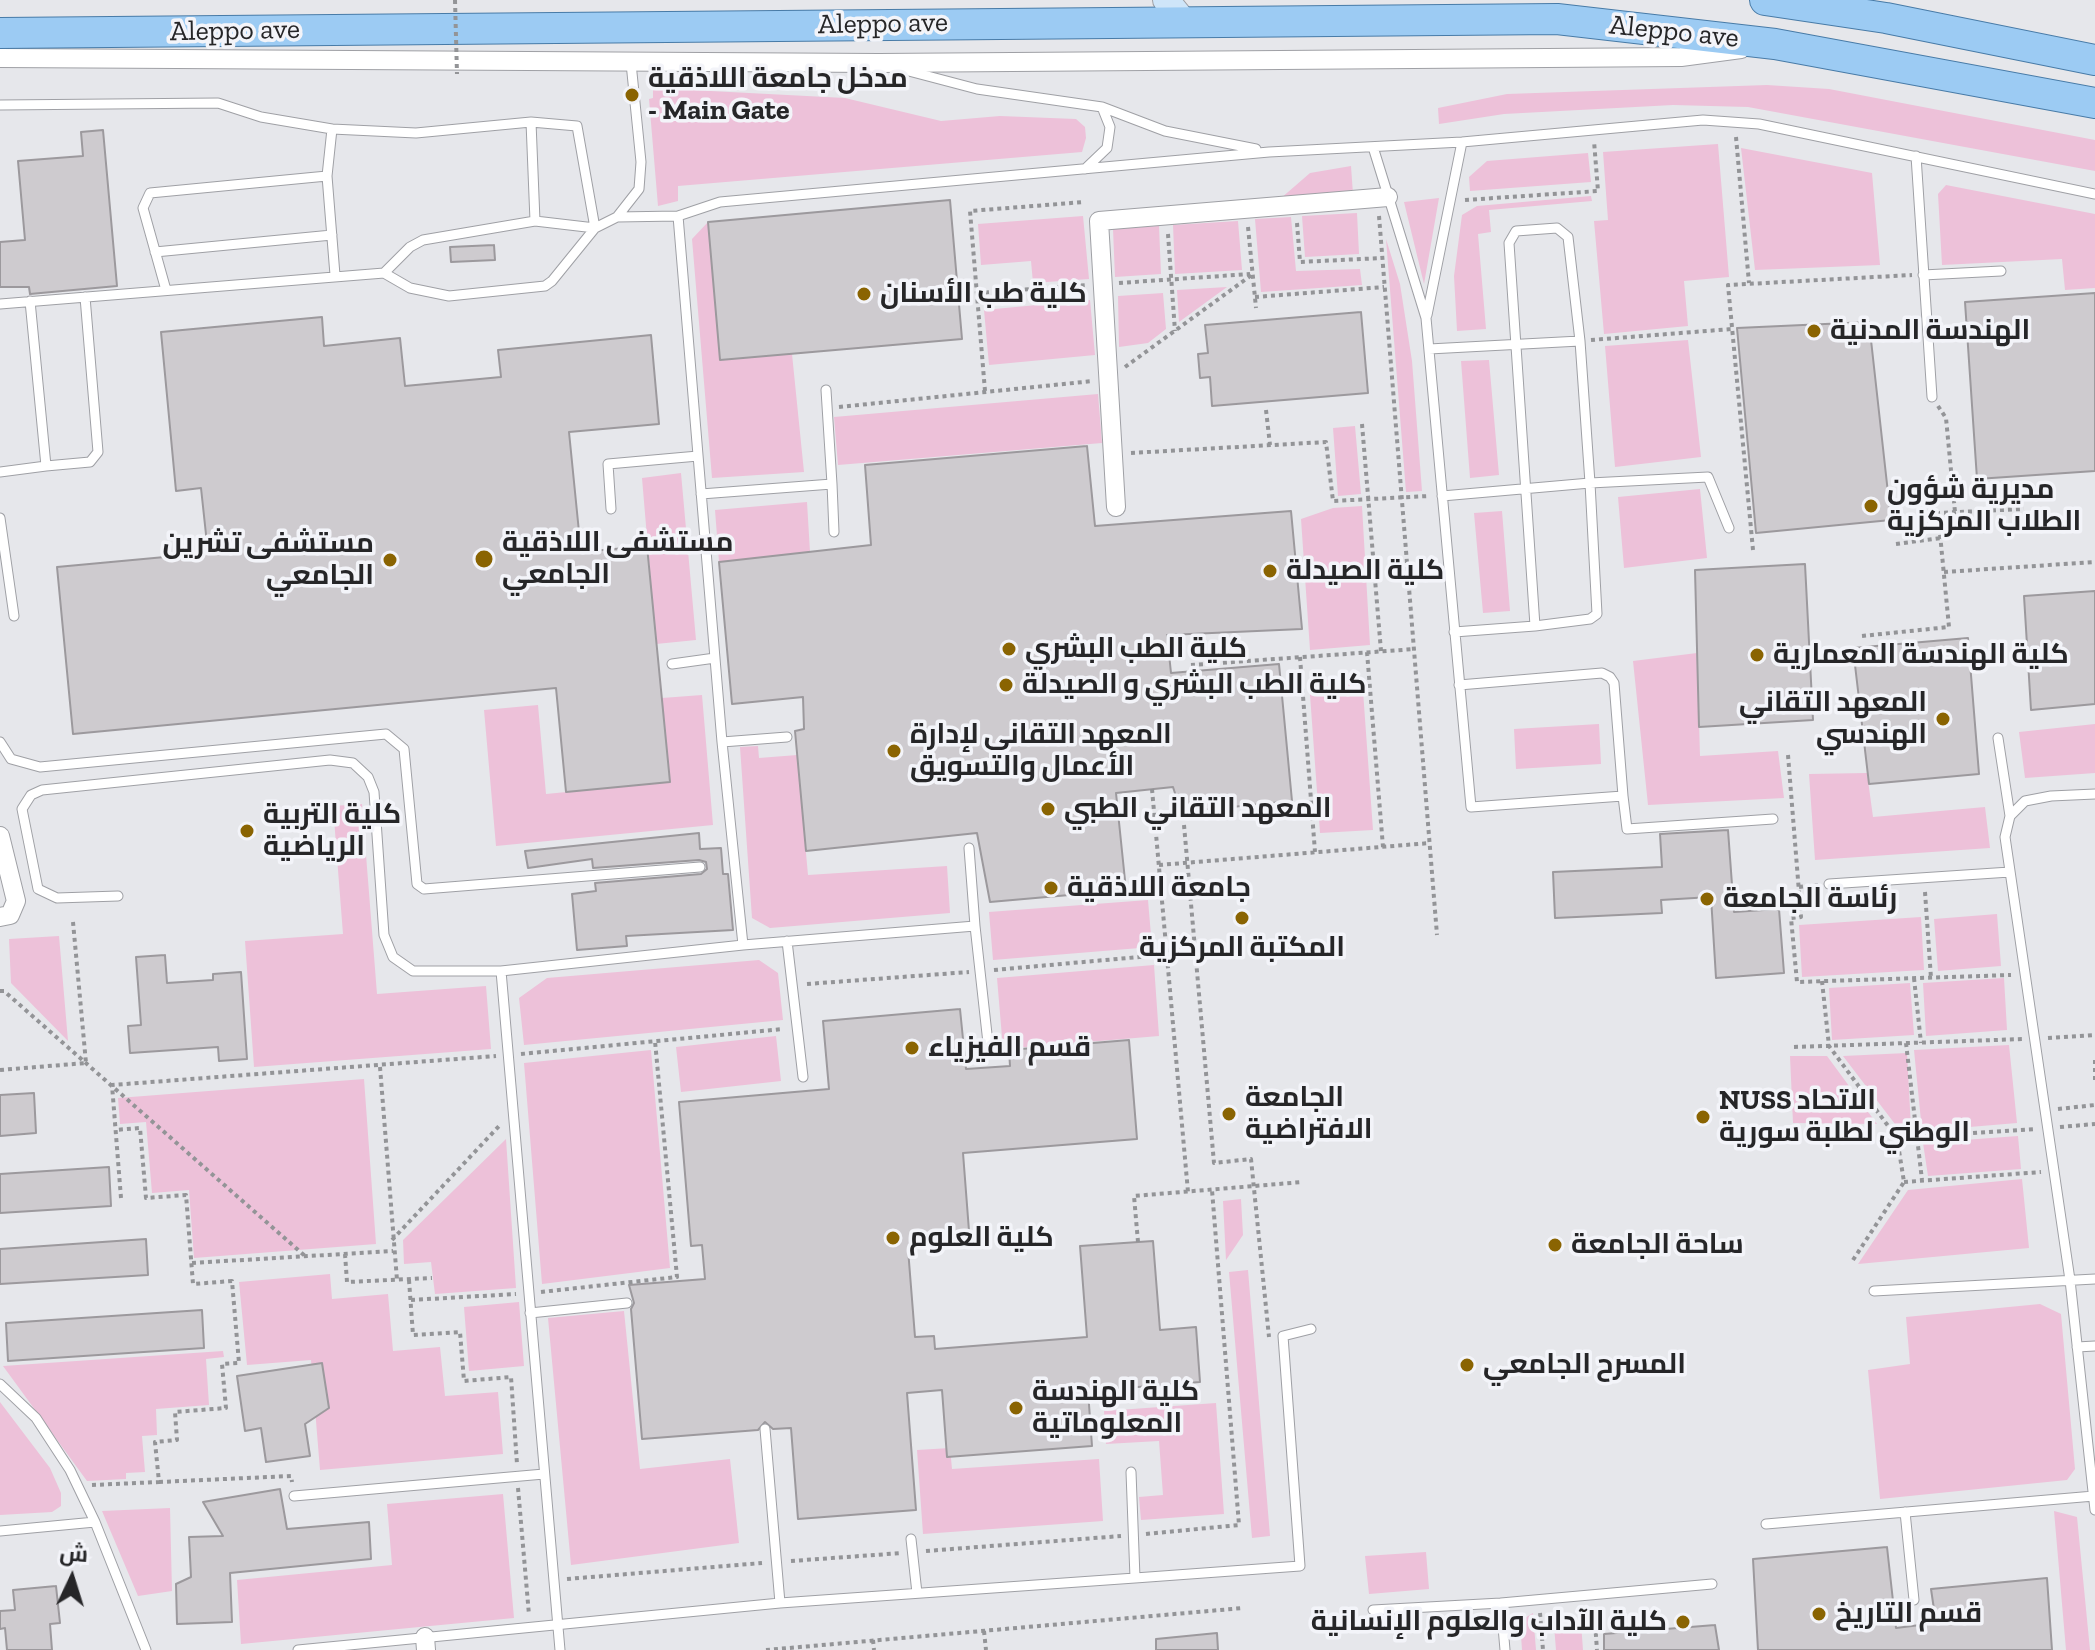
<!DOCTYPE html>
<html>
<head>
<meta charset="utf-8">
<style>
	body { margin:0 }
	#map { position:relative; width:2095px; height:1650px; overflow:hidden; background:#e6e7eb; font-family:"Zilla Slab",Cairo,serif }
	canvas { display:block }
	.north { position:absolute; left:32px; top:1538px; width:80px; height:80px; -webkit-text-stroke:6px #f3f4f9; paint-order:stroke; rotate:4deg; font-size:22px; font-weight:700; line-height:32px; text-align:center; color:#262628 }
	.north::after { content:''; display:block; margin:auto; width:28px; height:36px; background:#262628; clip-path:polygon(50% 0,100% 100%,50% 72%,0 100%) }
</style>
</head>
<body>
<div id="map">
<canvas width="2095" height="1650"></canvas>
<div class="north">ش</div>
</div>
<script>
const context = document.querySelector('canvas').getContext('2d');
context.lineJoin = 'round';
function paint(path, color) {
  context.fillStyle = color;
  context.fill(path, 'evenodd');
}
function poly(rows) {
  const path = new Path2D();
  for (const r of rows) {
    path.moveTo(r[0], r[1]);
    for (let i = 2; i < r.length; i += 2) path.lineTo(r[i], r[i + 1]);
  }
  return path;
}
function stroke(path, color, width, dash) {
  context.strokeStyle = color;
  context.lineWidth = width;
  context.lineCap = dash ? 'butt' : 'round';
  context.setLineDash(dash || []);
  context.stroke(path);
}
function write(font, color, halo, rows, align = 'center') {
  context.font = font + ' "Zilla Slab",Cairo,serif';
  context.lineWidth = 7;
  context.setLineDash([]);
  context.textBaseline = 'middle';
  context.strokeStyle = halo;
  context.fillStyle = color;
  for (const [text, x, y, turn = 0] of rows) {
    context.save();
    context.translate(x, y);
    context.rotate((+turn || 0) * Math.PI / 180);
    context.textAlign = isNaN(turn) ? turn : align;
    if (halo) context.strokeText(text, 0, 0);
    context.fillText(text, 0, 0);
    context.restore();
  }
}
paint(poly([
	[1767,85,1829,89,2095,140,2095,171,1748,107,1673,105,1504,114,1439,124,1438,108,1507,94],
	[653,88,845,98,941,121,1000,116,1076,119,1085,127,1086,138,1082,152,678,186,678,201,658,206,649,99,653,98],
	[1718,144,1729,277,1684,281,1688,326,1604,334,1594,221,1608,220,1603,152],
	[1741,148,1872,173,1880,265,1755,270],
	[1588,153,1591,182,1470,191,1469,177,1487,161],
	[1351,166,1353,194,1280,199,1310,173],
	[1946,185,2095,214,2095,288,2065,290,2062,259,1942,265,1938,194],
	[1591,196,1592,201,1489,210,1491,232,1478,234,1486,329,1457,331,1454,276,1462,215,1477,206],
	[1439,198,1424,284,1404,202],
	[1357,213,1359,254,1305,257,1302,216],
	[1083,216,1089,279,1033,283,1031,261,981,265,978,224],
	[1291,217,1296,271,1360,269,1362,285,1261,292,1255,219],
	[1238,221,1242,270,1175,274,1173,225],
	[708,222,720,360,792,354,804,472,712,478,692,239],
	[1159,226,1161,274,1115,277,1113,229],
	[1386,239,1400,284,1412,361,1422,491,1406,492],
	[1227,287,1179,322,1177,290],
	[1163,293,1166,329,1148,343,1119,347,1118,296],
	[1090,300,1095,355,989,365,984,310],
	[1688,340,1701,457,1615,467,1605,346],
	[1489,360,1499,475,1470,478,1461,361],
	[1098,394,1102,443,838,465,834,417],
	[1355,426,1361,494,1338,496,1333,428],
	[681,473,696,640,656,644,642,478],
	[1700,489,1707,558,1624,568,1618,497],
	[807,502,810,552,719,562,715,510],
	[1362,506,1370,645,1310,650,1301,519,1333,508],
	[1502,511,1510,611,1483,613,1474,513],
	[1697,653,1700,756,1778,751,1784,798,1648,805,1633,661],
	[1362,677,1373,830,1320,833,1309,681],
	[702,695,713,825,496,846,484,710,538,705,546,794,669,782,662,698],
	[1599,724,1601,764,1516,769,1514,729],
	[2095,724,2095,773,2025,778,2019,732],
	[758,746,759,758,797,755,808,875,947,866,950,913,770,928,752,918,740,747],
	[1867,773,1873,817,1985,807,1990,848,1815,860,1809,774],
	[362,804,377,994,486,986,491,1049,254,1067,245,941,343,934,333,806],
	[1148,900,1152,947,993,960,989,912],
	[1997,914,2001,966,1938,971,1934,919],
	[1921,917,1924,970,1802,977,1799,925],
	[59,936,68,1041,11,983,9,939],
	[759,960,778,973,783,1020,524,1045,519,998,547,978],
	[1154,965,1159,1036,1003,1049,997,978],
	[2004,978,2007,1030,1926,1036,1923,983],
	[1910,983,1914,1035,1832,1040,1829,988],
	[776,1036,781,1081,681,1092,676,1047],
	[2009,1045,2017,1123,1922,1131,1914,1050],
	[651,1050,670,1268,542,1284,524,1063],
	[1907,1053,1911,1128,1898,1128,1843,1056],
	[1790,1056,1827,1056,1877,1124,1793,1123],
	[364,1079,376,1244,194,1258,189,1190,152,1193,146,1122,120,1124,118,1098],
	[2018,1136,2021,1169,1928,1176,1923,1143],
	[506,1139,516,1288,435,1294,431,1262,404,1264,403,1240],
	[2022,1179,2029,1248,1858,1264,1908,1190],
	[1241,1199,1243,1235,1226,1260,1223,1201],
	[1248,1270,1270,1536,1252,1538,1229,1272],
	[330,1274,332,1299,388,1294,393,1351,440,1347,445,1396,498,1392,503,1454,320,1470,311,1360,247,1365,239,1282],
	[519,1302,524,1366,469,1371,464,1307],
	[2040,1304,2061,1314,2075,1469,2067,1480,1880,1499,1868,1370,1910,1364,1906,1317],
	[624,1311,640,1469,730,1459,739,1543,571,1565,548,1318],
	[223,1351,224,1357,206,1359,209,1405,156,1409,157,1435,142,1436,145,1472,126,1473,126,1479,87,1481,3,1366],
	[0,1402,50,1468,61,1493,61,1506,52,1512,0,1515],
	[1216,1403,1224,1514,1141,1520,1139,1497,1163,1495,1159,1441,1106,1444,1104,1411],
	[950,1448,952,1469,1099,1459,1103,1521,923,1534,917,1450],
	[503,1494,514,1618,241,1644,237,1580,392,1565,387,1504],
	[170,1508,172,1591,138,1596,102,1511],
	[2054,1511,2077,1517,2090,1650,2066,1650],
	[1426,1552,1429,1589,1369,1594,1365,1556],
	[1533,1613,1536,1650,1522,1650,1520,1621],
	[1581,1623,1583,1650,1556,1650,1554,1625]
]), '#edc1d9');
const building = poly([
	[103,130,117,286,30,294,29,287,0,287,0,242,25,240,18,161,83,156,81,132,103,130],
	[950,200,962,339,720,360,708,222,950,200],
	[494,245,495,260,451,262,450,247,494,245],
	[2095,293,2095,471,1977,479,1965,302,2095,293],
	[1361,312,1368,393,1212,406,1210,377,1200,378,1198,354,1208,353,1205,325,1361,312],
	[322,317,324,346,400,338,405,386,501,377,498,350,651,335,659,424,569,432,581,552,647,546,670,782,566,792,556,688,73,734,57,567,208,553,201,488,176,491,161,332,322,317],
	[1869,322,1891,520,1756,533,1737,328,1869,322],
	[1087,446,1095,526,1291,511,1302,629,1167,635,1171,673,1279,664,1292,801,1181,812,1173,787,1116,793,1126,890,990,902,977,833,806,851,795,731,804,729,803,697,732,704,719,562,871,545,865,465,1087,446],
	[1805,564,1813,720,1699,727,1695,570,1805,564],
	[2095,591,2095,704,2031,710,2024,596,2095,591],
	[1968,638,1979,774,1869,784,1853,648,1968,638],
	[1728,830,1734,912,1779,909,1784,973,1716,978,1711,897,1661,900,1662,913,1555,918,1553,872,1662,867,1660,834,1728,830],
	[699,833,700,849,721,848,723,874,728,874,733,930,626,936,627,946,577,950,572,894,596,891,595,883,701,874,707,869,706,862,699,860,593,868,592,859,528,868,525,851,699,833],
	[165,955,167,983,213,980,213,974,241,972,247,1059,219,1061,218,1047,130,1053,128,1026,141,1025,136,957,165,955],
	[960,1009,966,1069,1010,1066,1009,1050,1129,1040,1137,1139,963,1153,970,1244,908,1249,915,1337,934,1336,935,1349,1087,1337,1080,1246,1153,1241,1160,1330,1196,1327,1200,1382,1088,1391,1092,1446,947,1457,942,1390,907,1393,916,1510,798,1519,791,1428,773,1429,765,1422,758,1430,642,1439,631,1309,634,1303,629,1285,705,1279,702,1245,691,1246,679,1102,829,1089,823,1021,960,1009],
	[34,1093,36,1133,0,1136,0,1095,34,1093],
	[109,1167,111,1206,0,1213,0,1174,109,1167],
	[146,1239,148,1275,0,1284,0,1249,146,1239],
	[202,1310,204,1348,8,1361,6,1323,202,1310],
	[322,1363,329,1408,305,1424,310,1456,266,1462,261,1428,245,1431,237,1376,322,1363],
	[280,1489,287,1529,369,1522,371,1559,230,1573,232,1622,177,1624,176,1584,191,1577,189,1537,223,1536,203,1502,280,1489],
	[1887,1547,1896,1628,1936,1623,1931,1589,2047,1578,2052,1650,1758,1650,1753,1559,1887,1547],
	[56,1586,60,1623,50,1624,52,1650,7,1650,5,1628,0,1629,0,1611,15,1610,13,1590,56,1586],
	[1715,1625,1719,1650,1604,1650,1604,1634,1715,1625],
	[1217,1633,1218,1650,1156,1650,1156,1639,1217,1633]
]);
paint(building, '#cecbcf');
stroke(building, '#9c999d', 2);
const lane = poly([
	[901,69,977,89,1102,107,1165,131,1256,149],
	[0,105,218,103,261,117,332,129],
	[1373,147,1426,318,1471,807,1623,796,1627,829,1773,819],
	[1916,156,1932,397],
	[1085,169,1107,148,1110,127,1102,107],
	[617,217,639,189,641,162,631,63],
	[155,252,332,235],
	[384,273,410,288,449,296,545,286,552,281,595,228,577,126,531,122],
	[335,275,327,176,332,129,416,133,531,122,535,221],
	[1923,275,2001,271],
	[166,290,143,208,150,193,327,176],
	[30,301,46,466,90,462,98,452,85,297],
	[0,304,384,273,410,247,423,240,535,221,595,228,617,217,678,216,720,202,1269,152,1462,142,1703,120,1759,124,2095,194],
	[1427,315,1462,142],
	[1429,349,1580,341,1590,483,1708,477,1729,528],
	[826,390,832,484],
	[0,472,46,466],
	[701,494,832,484,834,532],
	[1442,496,1590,483,1597,614,1590,619,1535,626,1454,632],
	[611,509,608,464,698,456],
	[0,518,14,616],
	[1535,626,1509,243,1516,231,1557,228,1568,237,1580,341],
	[672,664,715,658],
	[1459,685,1602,673,1610,677,1614,683,1623,796],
	[1998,738,2010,816],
	[0,742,11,759,40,767,386,734,404,749,417,884,424,889,700,867],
	[722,742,787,737],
	[2095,794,2051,796,2025,801,2010,816,2005,837,2070,1280,2095,1510],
	[1829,884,2010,872],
	[118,896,57,898,38,889,22,809,31,795,42,790,330,760,353,763,368,777,374,792,384,935,393,957,413,971,501,971,743,945,722,742,678,216],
	[975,926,989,1052],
	[787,941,803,1077],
	[743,945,975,926,969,848],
	[501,971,560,1650],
	[1874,1291,2095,1279],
	[530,1313,627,1303],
	[2077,1347,2095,1346],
	[0,1384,36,1418,70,1470,95,1522,146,1650],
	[765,1429,780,1603],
	[294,1496,544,1474],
	[1905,1512,1914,1600],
	[1766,1524,2094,1496],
	[0,1531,95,1522],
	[911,1539,917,1593],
	[1135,1578,1300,1566,1283,1336,1311,1329],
	[1373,1610,1501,1603],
	[298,1650,780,1603,1135,1578,1131,1472],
	[1505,1650,1501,1603,1712,1584]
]);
const street = poly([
	[0,58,879,63,1681,57,1741,49],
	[1116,507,1099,221,1388,197],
	[0,836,16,901,10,915,0,917],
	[425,1637,426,1650]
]);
const secondary = poly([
	[1166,0,1183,21]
]);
const primary = poly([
	[1765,0,1886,18,2095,60],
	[0,33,1557,19,1775,44,2095,103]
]);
stroke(lane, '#9fa0a5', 11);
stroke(street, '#9fa0a5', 20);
stroke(secondary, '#9fa0a5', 28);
stroke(primary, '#487ba7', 32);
stroke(poly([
	[1736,137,1749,283],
	[1465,200,1598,191,1594,141],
	[1379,216,1437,935],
	[1297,223,1300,262,1382,258],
	[1248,227,1256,308],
	[1168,234,1175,331],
	[1119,283,1250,274],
	[977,293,1087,285],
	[1255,297,1384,287],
	[1591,340,1732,329],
	[1125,367,1253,274],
	[985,391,970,211,1084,202],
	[1938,406,1946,418,1955,512],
	[839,407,1093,381],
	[1266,410,1270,445],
	[1362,424,1381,651],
	[1131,453,1326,442,1333,501,1429,496],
	[1896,544,1941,538],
	[1753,550,1728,285,1912,275],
	[1944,572,2095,562],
	[1862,636,1949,627,1938,513,2024,509],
	[1367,652,1383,847],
	[1300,657,1315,852],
	[1191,665,1415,649],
	[1788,755,1801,917,1791,918,1797,982,2011,975],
	[1152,789,1188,1192],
	[1184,825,1214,1163,1251,1159,1269,1337],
	[1159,865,1430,843],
	[1799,887,1818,885],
	[1925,892,1931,978],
	[994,970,1195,952],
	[1914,978,1921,1043],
	[1822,981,1829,1046,1897,1138,2035,1129],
	[807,984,969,972],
	[0,991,4,991,305,1256],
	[2048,1038,2095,1035],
	[1906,1043,1922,1180],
	[1794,1047,2023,1039],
	[521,1054,783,1029],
	[2095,1060,2095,1081],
	[380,1067,397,1280],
	[0,1070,86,1063,73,922],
	[2058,1109,2095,1105],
	[2060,1127,2095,1124],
	[1904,1182,2041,1172],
	[121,1198,112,1085,496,1056],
	[392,1240,500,1125],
	[1138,1242,1134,1196,1302,1182],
	[345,1254,347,1282,432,1278],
	[1853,1260,1904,1182,1897,1138],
	[192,1263,393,1251],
	[409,1280,413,1335,460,1332,464,1381,511,1377,517,1464],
	[541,1292,677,1277,655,1041],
	[411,1300,516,1294],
	[159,1482,291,1476,292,1482],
	[92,1485,159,1482,155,1442,177,1440,175,1412,226,1408,222,1364,239,1363,232,1281,193,1284,186,1195,146,1198,140,1128,115,1130],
	[518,1488,529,1615],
	[1146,1534,1239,1525,1212,1190],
	[926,1551,1121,1536],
	[791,1561,902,1553],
	[567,1579,762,1563],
	[1594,1609,1597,1650],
	[1540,1613,1543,1650],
	[984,1631,986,1650],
	[873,1640,874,1650],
	[766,1650,1243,1608]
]), '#939497', 4, [4, 4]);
stroke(lane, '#fff', 9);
stroke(street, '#fff', 18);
stroke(secondary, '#cee5f9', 26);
stroke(primary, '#9ccbf3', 30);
stroke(poly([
	[455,0,457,74]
]), '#939497', 4, [4, 4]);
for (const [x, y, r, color] of [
	[632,95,8,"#8a6402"],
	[864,294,8,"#8a6402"],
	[1814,331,8,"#8a6402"],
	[1871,506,8,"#8a6402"],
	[484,559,10,"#8a6402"],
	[390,560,8,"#8a6402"],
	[1270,571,8,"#8a6402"],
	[1009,649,8,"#8a6402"],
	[1757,655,8,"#8a6402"],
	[1006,685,8,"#8a6402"],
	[1943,719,8,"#8a6402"],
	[894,751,8,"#8a6402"],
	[1048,809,8,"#8a6402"],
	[247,831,8,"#8a6402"],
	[1051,888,8,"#8a6402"],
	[1707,899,8,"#8a6402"],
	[1242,918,8,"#8a6402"],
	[912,1048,8,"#8a6402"],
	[1229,1114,8,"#8a6402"],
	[1703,1117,8,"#8a6402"],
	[893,1238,8,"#8a6402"],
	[1555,1245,8,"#8a6402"],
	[1467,1365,8,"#8a6402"],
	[1016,1408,8,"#8a6402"],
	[1819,1614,8,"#8a6402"],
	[1683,1622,8,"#8a6402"]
]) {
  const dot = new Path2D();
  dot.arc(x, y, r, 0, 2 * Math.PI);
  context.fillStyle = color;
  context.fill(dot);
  stroke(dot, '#f3f4f9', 3);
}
write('28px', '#262628', '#f3f4f9', [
	["Aleppo ave",883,24,-1],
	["Aleppo ave",235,31,-1],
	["Aleppo ave",1674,32,6]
]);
write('bold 28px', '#262628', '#f3f4f9', [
	["مدخل جامعة اللاذقية",648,79],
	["- Main Gate",648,111],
	["كلية طب الأسنان",880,294],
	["الهندسة المدنية",1830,331],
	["مديرية شؤون",1887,490],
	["الطلاب المركزية",1887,522],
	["مستشفى اللاذقية",502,543],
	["الجامعي",502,575],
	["مستشفى تشرين",374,544,"right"],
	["الجامعي",374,576,"right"],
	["كلية الصيدلة",1286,571],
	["كلية الطب البشري",1025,649],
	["كلية الهندسة المعمارية",1773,655],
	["كلية الطب البشري و الصيدلة",1022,685],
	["المعهد التقاني",1927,703,"right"],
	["الهندسي",1927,735,"right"],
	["المعهد التقاني لإدارة",910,735],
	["الأعمال والتسويق",910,767],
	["المعهد التقاني الطبي",1064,809],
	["كلية التربية",263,815],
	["الرياضية",263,847],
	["جامعة اللاذقية",1067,888],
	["رئاسة الجامعة",1723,899],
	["المكتبة المركزية",1242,948,"center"],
	["قسم الفيزياء",928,1048],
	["الجامعة",1245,1098],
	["الافتراضية",1245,1130],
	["NUSS الاتحاد",1719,1101],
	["الوطني لطلبة سورية",1719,1133],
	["كلية العلوم",909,1238],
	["ساحة الجامعة",1571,1245],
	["المسرح الجامعي",1483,1365],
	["كلية الهندسة",1032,1392],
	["المعلوماتية",1032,1424],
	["قسم التاريخ",1835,1614],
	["كلية الآداب والعلوم الإنسانية",1667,1622,"right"]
], 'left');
</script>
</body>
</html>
